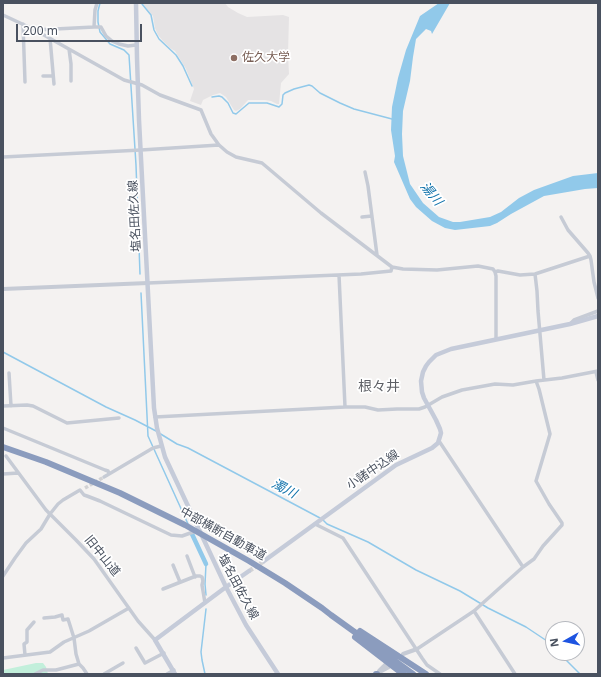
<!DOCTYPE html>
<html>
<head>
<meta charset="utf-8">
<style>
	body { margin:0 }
	#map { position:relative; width:601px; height:677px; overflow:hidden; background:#f4f2f1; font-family:"Noto Sans",sans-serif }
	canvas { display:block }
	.frame { position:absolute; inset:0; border:4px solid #49515f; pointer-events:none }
	.north { position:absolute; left:545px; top:621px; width:40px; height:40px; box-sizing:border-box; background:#fff; border:1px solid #b6b9bf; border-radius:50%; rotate:262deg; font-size:11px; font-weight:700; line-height:16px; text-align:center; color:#49515f }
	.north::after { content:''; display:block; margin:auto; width:14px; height:18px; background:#1e54e1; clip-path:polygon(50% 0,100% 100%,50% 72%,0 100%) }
	.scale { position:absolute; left:16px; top:24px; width:126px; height:18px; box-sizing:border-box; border:2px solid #49515f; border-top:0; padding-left:5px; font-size:12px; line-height:14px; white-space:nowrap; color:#49515f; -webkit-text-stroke:3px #fff; paint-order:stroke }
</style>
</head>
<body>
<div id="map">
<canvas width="601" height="677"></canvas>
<div class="frame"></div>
<div class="north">N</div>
<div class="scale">200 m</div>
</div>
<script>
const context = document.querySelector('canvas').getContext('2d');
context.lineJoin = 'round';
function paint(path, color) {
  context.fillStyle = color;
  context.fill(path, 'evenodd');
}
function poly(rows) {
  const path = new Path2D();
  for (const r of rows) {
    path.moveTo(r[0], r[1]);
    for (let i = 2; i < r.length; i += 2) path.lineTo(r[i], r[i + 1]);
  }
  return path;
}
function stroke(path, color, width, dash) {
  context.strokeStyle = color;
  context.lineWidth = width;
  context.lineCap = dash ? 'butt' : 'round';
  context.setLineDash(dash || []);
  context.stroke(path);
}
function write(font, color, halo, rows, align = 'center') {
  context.font = font + ' "Noto Sans","Noto Sans JP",sans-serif';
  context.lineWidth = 3.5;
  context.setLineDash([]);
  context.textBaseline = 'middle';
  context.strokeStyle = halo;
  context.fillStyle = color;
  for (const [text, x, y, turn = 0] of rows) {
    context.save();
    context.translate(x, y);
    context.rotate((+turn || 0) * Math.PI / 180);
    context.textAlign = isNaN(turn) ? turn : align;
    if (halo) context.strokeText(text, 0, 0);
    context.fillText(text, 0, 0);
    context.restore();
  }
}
paint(poly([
	[142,3,225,3,228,7,238,13,247,17,283,15,289,17,288,54,289,74,281,83,279,104,277,104,271,101,265,100,248,100,240,109,236,111,234,110,226,97,220,93,213,95,203,100,201,105,190,101,194,89,186,69,175,51,170,48,163,41,158,35,155,28,153,16]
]), '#e5e3e4');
paint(poly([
	[36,663,43,663,46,667,48,674,3,674,3,670]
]), '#c2efdb');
paint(poly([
	[439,3,450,3,432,34,431,31,426,29,416,39,413,57,410,81,403,111,402,134,403,156,410,184,423,203,439,217,453,222,460,222,490,217,501,212,519,198,534,190,573,176,598,173,598,188,585,189,544,196,511,214,497,223,490,226,455,230,445,228,432,221,416,207,410,199,394,162,395,156,391,130,392,107,398,78,406,50,420,16]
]), '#91c9ea');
stroke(poly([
	[100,3,98,11,98,22,100,32,110,44,124,50,129,55,136,165,140,274],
	[142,4,151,15,154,30,159,39,176,55,183,66,192,86],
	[212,97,219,96,222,97,228,103,233,113,236,114,249,103,267,103,279,107,282,104,283,95,285,93,294,89,309,85,312,86,320,93,340,103,354,109,392,119],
	[141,293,148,436,188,524],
	[3,352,106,407,135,420,156,431],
	[159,433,177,444,188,448,320,518],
	[323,520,327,524,368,542,416,570,460,591,488,608,526,627,547,641,553,647],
	[206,564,205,584,206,595],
	[559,653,580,674],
	[205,674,202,660,201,652,206,609]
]), '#91c9ea', 1.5);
stroke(poly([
	[192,534,206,564]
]), '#91c9ea', 4.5);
stroke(poly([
	[85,488,104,477]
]), '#d2d2d4', 3.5, [3.5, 2]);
stroke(poly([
	[249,571,264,561]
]), '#d2d2d4', 4.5, [4.5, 2]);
stroke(poly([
	[3,15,35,30,124,80,142,85,160,95,201,110,211,134,219,145,227,152,236,157,262,163,321,213,392,267,403,269,437,270,478,266,493,269,495,272,496,276,496,339],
	[23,24,25,82],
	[94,27,101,27,106,36,112,41,119,44,128,46,136,45],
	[36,30,94,27,95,10,97,3],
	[50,38,54,84],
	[69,49,71,64,71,81],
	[43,76,53,76],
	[3,157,141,150,219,145],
	[365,172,368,186,377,255],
	[362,217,372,216],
	[590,256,591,260,594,282,598,298],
	[495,272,498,271,520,275,535,274,590,256,588,253,568,230,561,217],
	[535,274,537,291,538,311,544,380],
	[339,275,345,407],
	[148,283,361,274,391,271,392,267],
	[570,324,574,320,598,311],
	[596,372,598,380],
	[9,373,11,406],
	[3,406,27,405,33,406,67,423,119,418],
	[155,417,345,407,365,407,378,410,397,409,419,409,425,407,442,397,462,390,495,384,513,385,536,381],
	[3,428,105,470,108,471,109,473],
	[439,441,523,567],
	[6,456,46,510,76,540,94,559,138,621,155,640],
	[3,474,18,473],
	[104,477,153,448,161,446],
	[315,524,343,538,422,658,427,665,440,674],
	[187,556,195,577],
	[173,565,180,582],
	[3,576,15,558,26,543,41,529,50,514,58,504,63,500,80,490,84,495,87,496,100,501,171,535,182,536,196,531],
	[163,589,196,576,200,576,202,577,203,581,202,585,205,603],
	[474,611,515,674],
	[44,618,55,617,62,615,63,620,68,619,74,638,76,654,79,664,83,668,87,674],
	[136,648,145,663,164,653],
	[417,649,474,611,523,567,534,559,543,546,562,525,562,523,549,504,536,481,550,434,539,389,536,381,562,378,598,371],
	[25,655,24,644,27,642,27,630,34,622],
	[3,658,50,652,64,642,89,631,129,608],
	[35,674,43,670,56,670,79,664],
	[104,674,123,663],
	[167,674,174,670]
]), '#c6cbd5', 3.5);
stroke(poly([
	[3,289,148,283],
	[403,654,417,649],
	[379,671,386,664],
	[376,674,389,667]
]), '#c6cbd5', 4);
stroke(poly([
	[136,3,137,58,139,120,154,408,157,428,165,457,226,587,246,625,278,674],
	[264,561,396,465,432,448,438,443,441,433,440,429,436,420,424,398,422,392,421,381,423,372,426,366,429,362,436,355,451,349,570,324,598,316],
	[175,674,155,640,226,587,249,571]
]), '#c5cbd9', 4.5);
stroke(poly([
	[3,447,46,462,120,493,185,525,249,561,285,583,322,608,331,615,413,674],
	[360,631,426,674],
	[355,637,403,674],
	[376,674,377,674]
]), '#8b9cbe', 6);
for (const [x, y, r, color] of [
	[234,58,4,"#8d6e63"]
]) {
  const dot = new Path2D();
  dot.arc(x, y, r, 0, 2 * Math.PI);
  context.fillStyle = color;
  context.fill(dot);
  stroke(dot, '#fff', 1.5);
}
write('12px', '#785e54', '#fff', [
	["佐久大学",242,58]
], 'left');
write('12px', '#49515f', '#fff', [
	["塩名田佐久線",135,216,-93],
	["小諸中込線",373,470,-34],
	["中部横断自動車道",223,534,29],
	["旧中山道",102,556,51],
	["塩名田佐久線",238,587,62]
]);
write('italic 13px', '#1072ab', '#fff', [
	["湯川",431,194,50],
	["濁川",284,489,28]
]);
write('14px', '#5e6066', '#fff', [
	["根々井",379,387]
]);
</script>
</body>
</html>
